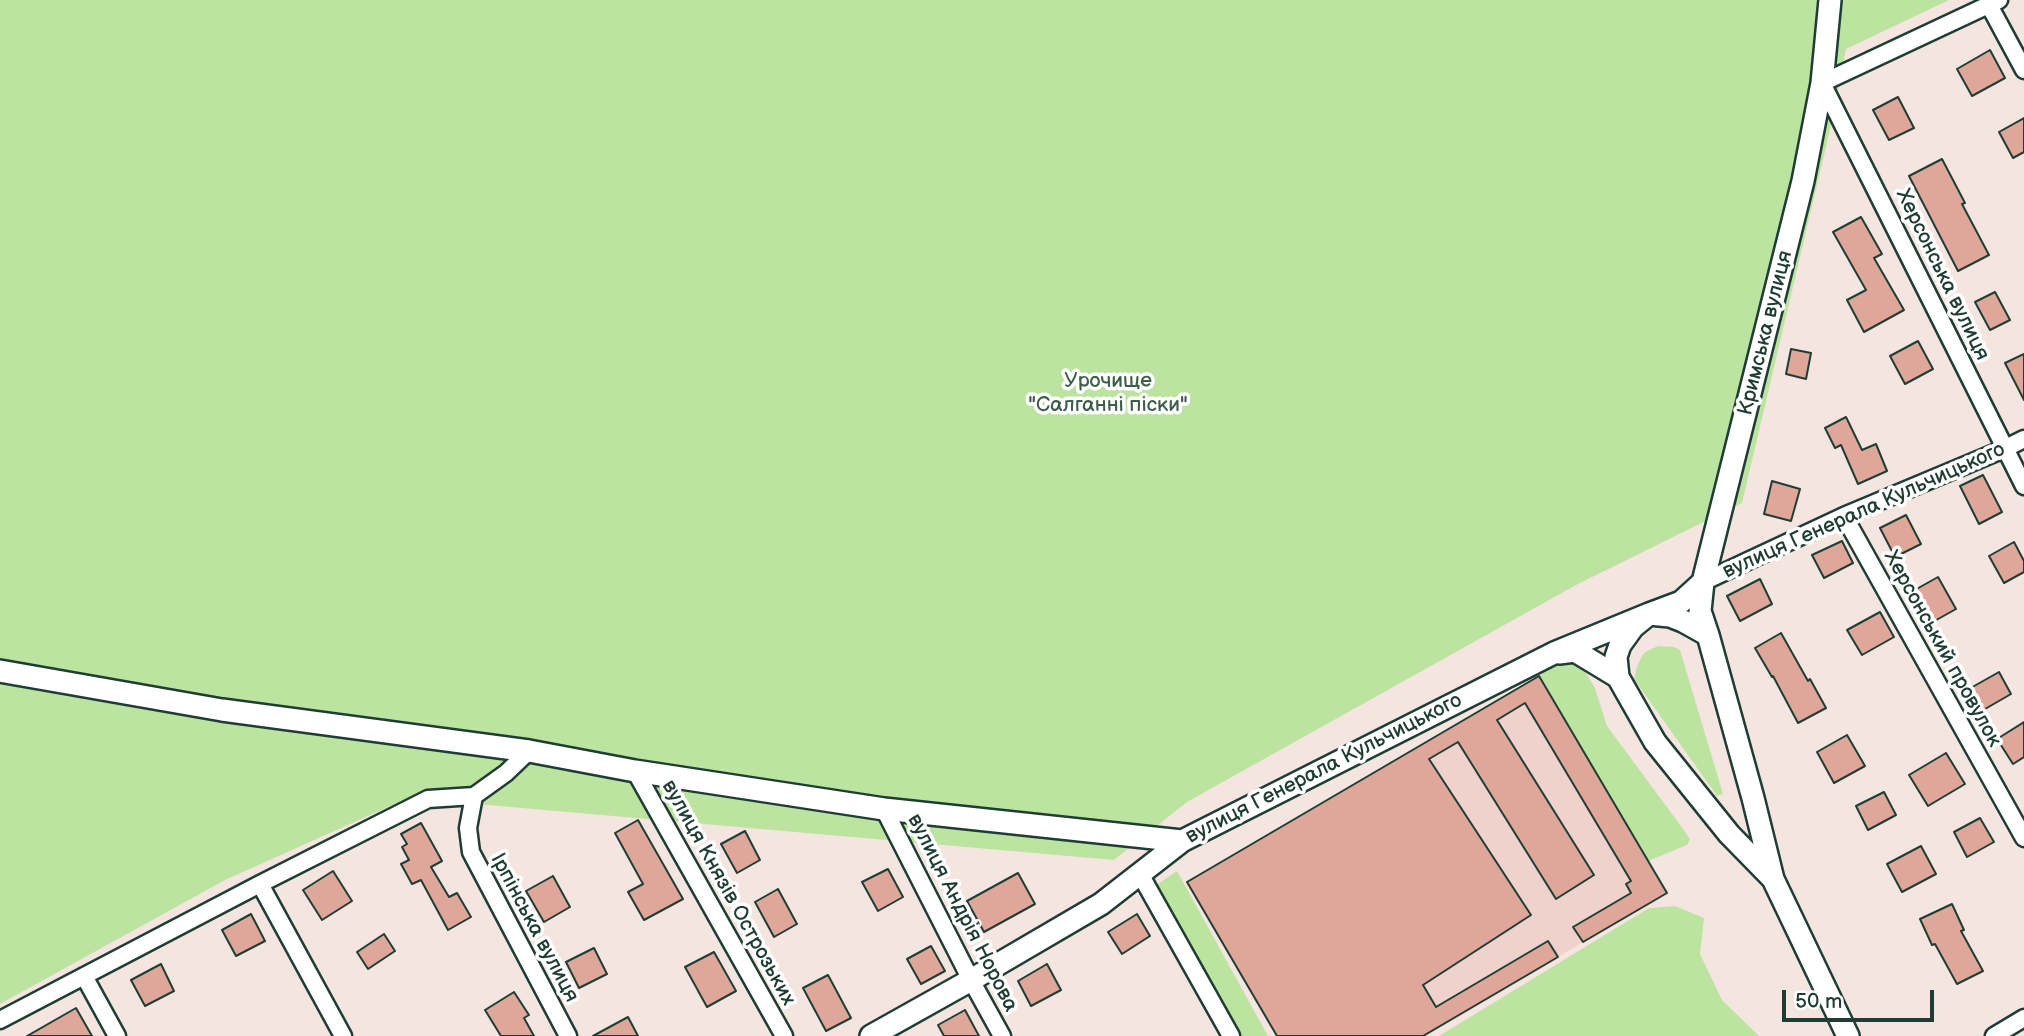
<!DOCTYPE html>
<html>
<head>
<meta charset="utf-8">
<style>
	body { margin:0 }
	#map { position:relative; width:2024px; height:1036px; overflow:hidden; background:#f5e5e0; font-family:"Balsamiq Sans",sans-serif }
	canvas { display:block }
	.scale { position:absolute; left:1782px; top:990px; width:152px; height:32px; box-sizing:border-box; border:4px solid #1f3d34; border-top:0; padding-left:9px; font-size:21px; line-height:24px; white-space:nowrap; color:#1f3d34; -webkit-text-stroke:5px #fff; paint-order:stroke }
</style>
</head>
<body>
<div id="map">
<canvas width="2024" height="1036"></canvas>
<div class="scale">50 m</div>
</div>
<script>
const context = document.querySelector('canvas').getContext('2d');
context.lineJoin = 'round';
function paint(path, color) {
  context.fillStyle = color;
  context.fill(path, 'evenodd');
}
function poly(rows) {
  const path = new Path2D();
  for (const r of rows) {
    path.moveTo(r[0], r[1]);
    for (let i = 2; i < r.length; i += 2) path.lineTo(r[i], r[i + 1]);
  }
  return path;
}
function stroke(path, color, width, dash) {
  context.strokeStyle = color;
  context.lineWidth = width;
  context.lineCap = dash ? 'butt' : 'round';
  context.setLineDash(dash || []);
  context.stroke(path);
}
function write(font, color, halo, rows, align = 'center') {
  context.font = font + ' "Balsamiq Sans",sans-serif';
  context.lineWidth = 7;
  context.setLineDash([]);
  context.textBaseline = 'middle';
  context.strokeStyle = halo;
  context.fillStyle = color;
  for (const [text, x, y, turn = 0] of rows) {
    context.save();
    context.translate(x, y);
    context.rotate((+turn || 0) * Math.PI / 180);
    context.textAlign = isNaN(turn) ? turn : align;
    if (halo) context.strokeText(text, 0, 0);
    context.fillText(text, 0, 0);
    context.restore();
  }
}
paint(poly([
	[1539,676,1667,893,1423,1036,1277,1036,1187,882]
]), '#eed2cb');
paint(poly([
	[0,0,1949,0,1846,49,1833,117,1742,503,1576,585,1187,802,1114,860,408,798,225,880,0,1004],
	[1658,646,1674,647,1680,650,1723,794,1717,796,1634,679,1637,667,1642,656,1645,652],
	[1568,661,1581,665,1595,688,1607,726,1678,822,1690,839,1687,845,1648,861,1539,676,1554,664],
	[1177,871,1268,1036,1239,1036,1155,886],
	[1675,906,1704,918,1700,954,1722,1000,1759,1036,1439,1036,1649,908]
]), '#bce4a0');
const building = poly([
	[1990,50,2005,78,1972,96,1957,69,1990,50],
	[1898,97,1914,128,1889,140,1873,110,1898,97],
	[2024,118,2024,152,2013,158,1999,132,2024,118],
	[1942,159,1965,203,1962,204,1989,255,1958,271,1909,176,1942,159],
	[1861,217,1882,254,1874,258,1904,310,1864,332,1847,300,1866,290,1833,232,1861,217],
	[1995,292,2010,320,1990,330,1975,302,1995,292],
	[1918,341,1933,369,1905,384,1890,356,1918,341],
	[1791,349,1811,353,1806,379,1786,374,1791,349],
	[2024,354,2024,400,2005,363,2024,354],
	[1846,417,1862,450,1876,444,1887,471,1858,484,1841,445,1835,448,1825,428,1846,417],
	[1983,475,2002,512,1979,524,1960,486,1983,475],
	[1772,481,1800,489,1791,521,1764,514,1772,481],
	[1906,515,1921,544,1895,557,1880,528,1906,515],
	[1842,541,1853,563,1824,578,1812,555,1842,541],
	[2014,542,2024,561,2024,572,2004,583,1989,556,2014,542],
	[1938,577,1956,609,1931,623,1913,591,1938,577],
	[1760,579,1772,604,1740,621,1727,596,1760,579],
	[1880,612,1894,637,1862,655,1847,630,1880,612],
	[1781,633,1808,681,1810,679,1826,708,1798,723,1773,676,1772,677,1755,648,1781,633],
	[1999,672,2011,694,1973,716,1960,694,1999,672],
	[1539,676,1667,893,1583,942,1573,927,1631,893,1626,884,1631,881,1525,703,1497,720,1594,875,1556,899,1458,742,1429,759,1531,915,1423,985,1436,1007,1548,941,1558,957,1423,1036,1277,1036,1187,882,1539,676],
	[2024,722,2024,757,2013,764,1997,739,2024,722],
	[1847,735,1865,766,1834,783,1817,752,1847,735],
	[1946,753,1965,784,1928,806,1909,775,1946,753],
	[1884,792,1896,815,1868,830,1856,806,1884,792],
	[1980,818,1994,842,1967,857,1954,832,1980,818],
	[638,820,683,899,644,920,628,892,643,884,615,833,638,820],
	[421,823,442,861,431,867,449,897,457,893,471,917,448,930,421,880,412,884,401,864,409,860,402,847,407,844,401,834,421,823],
	[745,831,760,860,737,873,721,844,745,831],
	[1921,846,1936,874,1902,892,1887,864,1921,846],
	[888,869,903,897,878,911,862,882,888,869],
	[333,871,352,901,322,920,303,890,333,871],
	[1018,873,1035,904,984,932,967,901,1018,873],
	[553,876,570,907,544,922,526,891,553,876],
	[778,889,797,924,774,937,755,902,778,889],
	[1952,904,1964,930,1961,931,1983,971,1957,984,1935,944,1932,945,1920,919,1952,904],
	[251,914,265,941,236,956,222,930,251,914],
	[1137,914,1150,936,1122,954,1108,932,1137,914],
	[384,934,395,951,368,969,357,952,384,934],
	[931,946,945,971,921,984,907,959,931,946],
	[594,948,607,974,579,988,566,962,594,948],
	[714,952,736,991,707,1007,685,967,714,952],
	[161,964,174,991,145,1006,131,980,161,964],
	[1047,964,1061,990,1031,1006,1018,981,1047,964],
	[828,975,851,1018,826,1031,803,988,828,975],
	[514,992,529,1015,524,1018,534,1036,501,1036,485,1010,514,992],
	[76,1008,92,1036,27,1036,76,1008],
	[965,1010,979,1036,944,1036,938,1025,965,1010],
	[628,1017,638,1036,593,1036,628,1017]
]);
paint(building, '#dfa799');
stroke(building, '#1f3d34', 2);
const minor = poly([
	[1999,0,1822,83,2024,486],
	[1989,5,2024,70],
	[1844,516,2024,838],
	[1703,582,1844,516,2004,449,2024,439],
	[635,771,784,1036],
	[474,796,468,828,471,852,568,1036],
	[884,809,971,980,1002,1036],
	[1140,874,1231,1036],
	[260,884,343,1036],
	[84,976,117,1036],
	[0,1020,260,884,428,799,474,796,506,773,529,751],
	[1994,1036,2024,1018]
]);
const tertiary = poly([
	[1830,0,1822,83,1803,181,1703,582,1700,611,1708,635,1753,798,1773,879,1848,1036],
	[1703,582,1681,602,1649,614,1633,627,1620,645,1616,657,1618,677,1655,742,1729,834,1772,878],
	[1559,653,1575,651,1618,677],
	[0,671,222,710,529,751,635,771,884,809,1182,841],
	[871,1036,971,980,1101,904,1182,841,1554,653,1649,614,1670,616,1683,621,1708,635]
]);
stroke(minor, '#1f3d34', 21);
stroke(tertiary, '#1f3d34', 26);
stroke(minor, '#fff', 16);
stroke(tertiary, '#fff', 21);
write('21px', '#1f3d34', '#fff', [
	["Херсонська вулиця",1942,275,64],
	["Кримська вулиця",1766,333,-76],
	["вулиця Генерала Кульчицького",1864,511,-24],
	["Херсонський провулок",1942,649,61],
	["вулиця Генерала Кульчицького",1324,769,-27],
	["вулиця Князів Острозьких",728,893,61],
	["вулиця Андрія Норова",962,913,63],
	["Ірпінська вулиця",534,928,62]
]);
write('21px', '#3e5e4a', '#fff', [
	["Урочище",1108,382],
	["\"Салганні піски\"",1108,406]
]);
</script>
</body>
</html>
